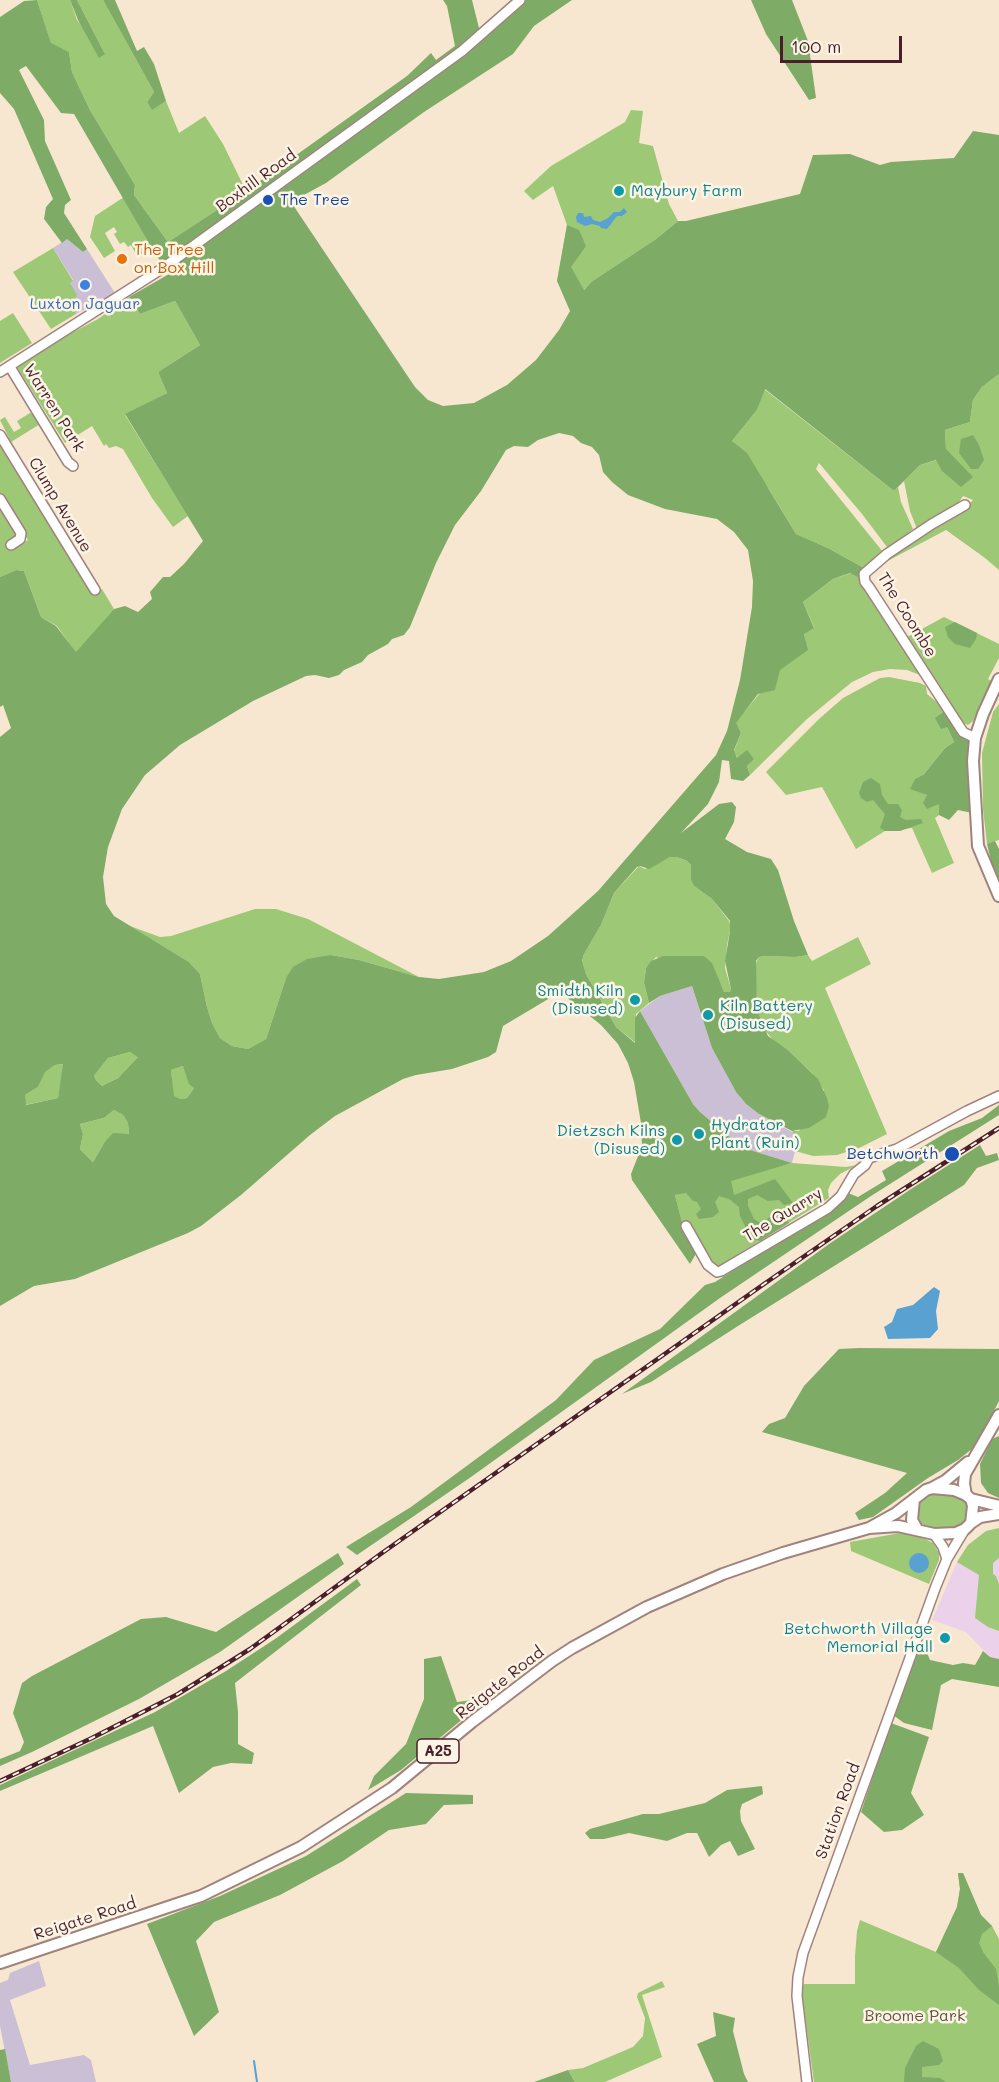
<!DOCTYPE html>
<html>
<head>
<meta charset="utf-8">
<style>
	body { margin:0 }
	#map { position:relative; width:999px; height:2082px; overflow:hidden; background:#f8e7d0; font-family:Mali,sans-serif }
	canvas { display:block }
	.scale { position:absolute; left:780px; top:36px; width:122px; height:27px; box-sizing:border-box; border:3px solid #4a1f2b; border-top:0; padding-left:8px; font-size:18px; line-height:21px; white-space:nowrap; color:#4a1f2b; -webkit-text-stroke:4px #fcf5e5; paint-order:stroke }
</style>
</head>
<body>
<div id="map">
<canvas width="999" height="2082"></canvas>
<div class="scale">100 m</div>
</div>
<script>
const context = document.querySelector('canvas').getContext('2d');
context.lineJoin = 'round';
function paint(path, color) {
  context.fillStyle = color;
  context.fill(path, 'evenodd');
}
function poly(rows) {
  const path = new Path2D();
  for (const r of rows) {
    if (r.length === 3) {
      path.moveTo(r[0] + r[2], r[1]);
      path.arc(r[0], r[1], r[2], 0, 2 * Math.PI);
      continue;
    }
    path.moveTo(r[0], r[1]);
    for (let i = 2; i < r.length; i += 2) path.lineTo(r[i], r[i + 1]);
  }
  return path;
}
function stroke(path, color, width, dash) {
  context.strokeStyle = color;
  context.lineWidth = width;
  context.lineCap = dash ? 'butt' : 'round';
  context.setLineDash(dash || []);
  context.stroke(path);
}
function write(font, color, halo, rows, align = 'center') {
  context.font = font + ' Mali,sans-serif';
  context.lineWidth = 5;
  context.setLineDash([]);
  context.textBaseline = 'middle';
  context.strokeStyle = halo;
  context.fillStyle = color;
  for (const [text, x, y, turn = 0] of rows) {
    context.save();
    context.translate(x, y);
    context.rotate((+turn || 0) * Math.PI / 180);
    context.textAlign = isNaN(turn) ? turn : align;
    if (halo) context.strokeText(text, 0, 0);
    context.fillText(text, 0, 0);
    context.restore();
  }
}
paint(poly([
	[999,1528,999,1659,990,1657,966,1632,932,1620,957,1562,968,1545,986,1531]
]), '#ecd1ea');
paint(poly([
	[67,239,83,252,87,249,115,293,76,314,70,282,73,280,53,248],
	[692,986,712,1048,736,1092,746,1104,759,1114,794,1133,797,1144,792,1163,750,1150,736,1142,700,1112,693,1104,640,1011,660,996],
	[39,1961,46,1986,10,2000,30,2065,84,2055,91,2060,96,2082,11,2082,0,2026,0,1983,8,1980,10,1973]
]), '#cbbfd5');
paint(poly([
	[37,0,70,0,77,20,105,54,77,0,103,0,154,92,147,102,152,109,166,101,179,133,205,116,223,144,246,191,168,242,134,195,135,185,90,110,72,72,69,52,51,44],
	[631,110,643,111,639,143,653,146,669,204,678,221,656,239,591,282,578,296,557,281,567,225,553,186,533,200,524,191,551,166,625,122],
	[124,197,153,250,137,256,131,245,128,247,124,242,120,244,114,234,117,232,114,227,105,233,115,251,104,258,90,237,95,216],
	[53,248,73,281,70,283,77,295,74,301,76,314,51,329,13,272],
	[129,297,140,314,175,301,200,345,158,372,167,393,125,415,188,516,173,527,152,498,123,449,116,446,109,448,106,444,104,446,92,426,65,443,17,367,43,348,98,319],
	[13,313,32,343,0,363,0,321],
	[999,374,999,570,985,558,946,530,882,564,919,535,962,511,973,500,963,496,957,505,917,529,910,511,904,481,920,465,937,460,946,449,945,430,970,422,973,400,982,387],
	[764,389,894,491,898,487,901,502,913,529,909,532,909,537,890,550,887,547,862,514,819,463,816,469,883,552,864,568,828,548,796,534,769,489,732,441,757,410],
	[30,413,34,415,40,424,11,442,0,420,5,417,14,432,21,428,17,421],
	[0,442,92,594,102,589,114,609,76,653,57,626,41,617,24,571,16,570,0,577,0,504,17,534,7,543,10,551,28,540,0,495],
	[851,573,859,578,921,670,920,675,907,670,890,669,873,672,852,682,807,719,750,775,747,766,754,758,738,759,734,751,741,733,735,723,779,670,807,650,804,633,814,627,803,602,833,579],
	[944,617,999,644,999,658,988,679,993,682,980,704,973,721,968,725,963,723,911,645,907,637],
	[889,677,920,683,926,686,927,694,938,703,945,711,947,727,954,742,945,748,924,774,915,779,927,796,939,804,939,815,935,818,954,863,932,873,912,828,885,831,856,849,822,787,786,795,766,772,819,719,843,698,880,678],
	[999,704,999,840,987,844,983,809,982,753,993,712],
	[670,857,677,857,687,861,691,865,694,886,712,899,729,921,731,926,727,945,725,968,731,989,730,992,724,992,721,985,656,957,646,968,644,983,649,1003,636,1014,635,1029,636,1043,616,1027,586,974,582,962,584,954,601,925,614,893,639,866,645,869],
	[255,909,276,909,308,919,419,977,359,960,331,955,286,978,266,1039,248,1049,232,1046,220,1038,212,1023,207,1007,200,974,189,962,130,926,160,937,171,936],
	[858,937,871,964,825,988,887,1134,859,1148,837,1155,813,1156,795,1151,796,1138,792,1131,799,1131,824,1090,812,1073,788,1050,774,1041,763,1028,757,1011,755,965,759,957,765,956,795,957,808,955,812,961],
	[130,1052,139,1056,118,1078,102,1086,96,1080,94,1076,108,1058],
	[64,1064,58,1098,25,1105,25,1095,38,1087,44,1072,55,1065],
	[183,1066,194,1088,187,1098,181,1099,173,1096,171,1070],
	[114,1110,123,1115,128,1123,129,1135,104,1143,93,1162,80,1149,83,1134,80,1124,104,1118],
	[792,1163,846,1167,857,1165,840,1174,831,1183,828,1190,829,1198,716,1268,683,1226,675,1195],
	[932,1493,953,1495,962,1499,968,1506,968,1514,965,1522,958,1527,945,1529,932,1529,922,1524,917,1515,918,1504,925,1496],
	[999,1528,999,1558,993,1563,993,1574,996,1576,999,1584,999,1631,988,1627,975,1618,979,1575,957,1562,968,1545,986,1531],
	[900,1533,925,1539,933,1543,939,1553,939,1560,929,1584,851,1551,850,1542],
	[958,1873,963,1873,981,1915,992,1926,999,1939,999,2082,814,2082,804,2009,802,1987,804,1984,855,1984,855,1956,857,1931,860,1920,936,1952,957,1907,960,1889],
	[662,1981,665,1987,642,1995,662,2057,605,2082,575,2082,568,2070,583,2068,633,2047,643,2036,645,2018,637,1997,638,1993]
]), '#9dc876');
paint(poly([
	[37,0,51,43,69,52,72,72,90,110,135,185,134,195,168,242,246,191,369,103,407,76,431,53,436,60,455,46,447,6,443,0,472,0,479,28,511,0,572,0,534,26,513,54,424,112,326,183,291,202,415,387,428,400,443,406,474,403,507,385,536,360,559,330,570,311,557,281,567,225,579,230,586,246,571,267,584,290,591,282,656,239,678,221,686,221,800,194,813,155,850,154,880,165,891,162,954,158,973,131,999,135,999,374,982,387,973,400,970,422,945,430,946,449,973,477,961,487,942,471,936,460,920,465,894,491,765,389,757,410,732,441,747,453,796,534,828,548,864,568,858,574,859,578,850,573,833,579,803,602,814,628,804,634,808,650,780,670,775,690,758,694,736,723,741,733,734,750,737,758,747,750,754,759,747,766,750,775,743,781,731,779,729,761,722,760,719,782,708,804,681,833,719,804,732,802,736,807,734,822,725,839,747,852,771,859,778,870,794,921,808,955,795,957,765,956,759,957,756,961,757,1011,768,1036,788,1050,818,1079,827,1098,829,1106,826,1117,809,1128,792,1131,759,1114,746,1104,736,1092,712,1048,692,986,660,996,649,1003,644,983,646,968,651,961,663,956,704,956,712,963,724,992,730,992,731,989,725,961,730,931,730,921,712,899,694,886,691,879,691,865,687,861,677,857,670,857,649,869,640,866,637,867,614,893,601,925,584,954,582,961,586,974,616,1027,635,1043,635,1018,640,1011,693,1104,700,1112,736,1142,750,1150,792,1163,731,1181,734,1195,775,1179,793,1203,784,1205,779,1200,768,1201,757,1195,748,1199,748,1206,754,1219,762,1224,772,1215,780,1217,784,1216,789,1223,760,1241,751,1238,740,1216,739,1207,729,1199,719,1196,715,1202,719,1212,713,1217,699,1219,696,1214,701,1209,697,1202,693,1201,686,1193,675,1195,683,1226,697,1252,690,1264,632,1180,631,1174,642,1146,641,1123,634,1082,628,1063,618,1044,601,1025,560,992,503,1026,496,1052,488,1057,452,1069,416,1075,403,1079,335,1116,310,1135,241,1195,201,1226,188,1233,75,1279,34,1286,0,1306,0,737,11,728,3,705,0,707,0,577,16,570,24,571,41,617,56,626,76,652,114,609,125,606,138,612,152,599,150,592,163,577,170,577,184,564,203,541,125,414,167,393,158,372,200,345,175,301,140,314,129,297,169,274,153,250,74,114,61,113,26,66,19,70,44,120,45,141,71,200,65,205,64,213,87,249,83,252,67,239,62,243,44,219,46,207,53,199,14,109,0,93,0,17,24,1],
	[559,433,573,436,581,443,592,447,599,455,603,472,612,482,628,495,665,509,717,519,734,532,748,550,753,581,752,607,740,680,727,731,716,755,598,891,548,936,511,961,484,972,439,979,419,977,359,960,331,955,307,959,293,967,286,978,266,1039,248,1049,232,1046,220,1038,212,1023,207,1007,200,974,189,962,114,916,106,904,103,877,108,847,122,809,145,775,180,745,253,701,306,676,315,675,329,678,339,675,344,670,362,662,368,655,388,644,392,639,404,635,410,627,436,563,455,525,481,491,506,450,514,446,528,447,538,440],
	[130,1052,138,1057,118,1078,102,1086,96,1080,94,1076,108,1058],
	[63,1064,58,1098,26,1105,25,1095,38,1087,45,1072,55,1065],
	[183,1066,189,1084,194,1088,187,1098,181,1099,174,1096,171,1070],
	[114,1110,123,1115,128,1123,129,1134,113,1133,104,1143,93,1162,80,1149,83,1134,80,1124,104,1118],
	[70,0,77,0,105,54,99,58,78,20],
	[103,0,115,0,137,51,144,47,154,64,166,101,152,110,147,102,154,92],
	[751,0,792,0,808,41,816,98,809,100,766,34],
	[973,435,979,445,984,460,978,469,971,469,959,453,961,439],
	[955,622,977,633,976,639,970,648,955,644,948,637,945,627],
	[945,711,970,741,972,813,958,810,949,820,939,815,939,804,927,809,923,803,927,795,910,789,915,779,924,774,945,748,954,742,947,727,941,729,935,718],
	[871,778,880,784,882,795,888,804,898,804,902,810,900,817,906,820,921,819,923,823,900,831,885,831,880,828,885,814,873,800,867,802,861,798,859,793,863,782],
	[995,841,999,849,999,885,992,865,987,844],
	[999,1105,999,1115,871,1196,720,1298,471,1477,357,1555,346,1547,411,1507,556,1400,594,1360,660,1329,705,1285,715,1282,831,1209,848,1193,858,1197,886,1180,882,1171,949,1131,982,1118],
	[980,1145,986,1156,997,1153,999,1160,977,1168,964,1185,738,1326,651,1382,622,1394,829,1244,911,1189],
	[859,1348,999,1349,999,1401,977,1445,958,1460,928,1478,873,1517,859,1520,855,1513,885,1493,907,1473,762,1432,769,1424,785,1418,804,1386,839,1349],
	[999,1436,999,1498,988,1493,981,1483,980,1464,992,1439],
	[338,1553,344,1564,220,1652,139,1699,32,1752,0,1766,0,1759,20,1751,24,1742,13,1713,22,1683,32,1676,141,1619,166,1617,216,1632],
	[357,1579,361,1585,235,1683,238,1712,238,1744,254,1753,252,1764,231,1763,213,1767,179,1793,153,1726,0,1791,0,1785,155,1712,226,1671,275,1639],
	[918,1643,927,1646,927,1653,930,1660,953,1665,963,1663,975,1665,983,1651,990,1657,999,1659,999,1687,952,1679,941,1685,932,1730,904,1723,893,1715],
	[441,1656,457,1702,472,1700,491,1687,499,1689,401,1770,368,1790,374,1776,406,1744,424,1699,424,1659],
	[891,1723,929,1737,911,1793,924,1815,902,1830,884,1832,861,1812],
	[762,1786,763,1794,742,1804,740,1811,741,1821,755,1849,738,1856,730,1841,721,1845,709,1857,697,1833,687,1833,667,1841,629,1833,604,1839,590,1839,585,1833,590,1829,643,1814,659,1814,705,1803,727,1790],
	[406,1793,473,1795,473,1804,444,1805,426,1824,389,1830,343,1861,280,1895,214,1922,196,1941,219,2012,194,2036,147,1924,220,1896,306,1856],
	[958,1873,963,1873,981,1915,992,1926,982,1934,979,1943,983,1952,996,1969,999,1986,999,2005,979,1990,959,1968,936,1952,957,1907,960,1889],
	[713,2012,735,2018,733,2031,744,2074,748,2082,714,2082,713,2080,697,2044,716,2036],
	[923,2041,939,2049,943,2061,939,2065,922,2067,922,2077,940,2078,946,2082,904,2082,905,2068,916,2046],
	[5,2049,11,2082,0,2082,0,2050],
	[568,2070,575,2082,534,2082]
]), '#7eac67');
paint(poly([
	[624,208,627,212,622,216,617,216,607,229,601,228,600,226,592,224,585,226,577,222,576,217,578,213,583,213,584,217,591,216,593,220,600,222,608,218,614,212,620,212],
	[934,1287,940,1291,936,1311,938,1329,930,1338,888,1339,884,1327,892,1322,897,1309,913,1305],
	[919,1563,10]
]), '#59a1d0');
stroke(poly([
	[254,2061,257,2082]
]), '#59a1d0', 2);
const minor = poly([
	[10,367,68,462,73,466],
	[0,372,163,268,462,51,520,0],
	[0,435,95,590],
	[0,499,21,533,20,539,11,545],
	[965,505,932,524,887,554,864,574,865,582,869,587,963,732,975,738],
	[686,1226,708,1265,717,1272,721,1271,828,1208,841,1196,854,1174,865,1165,869,1158,897,1149,967,1111,999,1096],
	[934,1534,943,1547,947,1559],
	[807,2082,797,1996,798,1977,803,1953,936,1586,947,1559,965,1529]
]);
const major = poly([
	[999,679,983,714,975,738,973,761,978,846,999,896],
	[932,1488,945,1481,968,1462],
	[966,1495,964,1484,965,1474,999,1415],
	[914,1499,912,1520,917,1529],
	[971,1499,999,1506],
	[971,1523,980,1517,999,1514],
	[0,1963,201,1896,301,1847,392,1788,472,1722,552,1661,572,1648,647,1607,723,1574,783,1553,869,1528,898,1526,934,1534,956,1533,965,1529,971,1523,973,1506,971,1499,966,1495,954,1490,932,1488,926,1490,896,1513,869,1528]
]);
stroke(minor, '#a1837e', 12);
stroke(major, '#a1837e', 14);
stroke(minor, '#fff', 9);
stroke(major, '#fff', 10);
const rail = poly([
	[0,1781,92,1738,178,1694,250,1649,382,1553,764,1284,877,1206,999,1128]
]);
stroke(rail, '#4a1f2b', 4.5);
stroke(rail, '#fcf5e5', 2, [7]);
for (const [x, y, r, color] of [
	[619,191,6,"#0f9aa8"],
	[268,200,6,"#1a4fb4"],
	[122,259,6,"#e8710a"],
	[85,285,6,"#3f7fe0"],
	[635,1000,6,"#0f9aa8"],
	[708,1015,6,"#0f9aa8"],
	[699,1134,6,"#0f9aa8"],
	[677,1140,6,"#0f9aa8"],
	[952,1154,8,"#1a4fb4"],
	[945,1638,6,"#0f9aa8"]
]) {
  const dot = new Path2D();
  dot.arc(x, y, r, 0, 2 * Math.PI);
  context.fillStyle = color;
  context.fill(dot);
  stroke(dot, '#fcf5e5', 2);
}
for (const [x, y, w] of [
	[438,1751,42]
]) {
  const box = new Path2D();
  box.roundRect(x - w / 2, y - 12, w, 24, 4.5);
  context.fillStyle = '#fcf5e5';
  context.fill(box);
  stroke(box, '#4a1f2b', 1.5);
}
write('bold 15px', '#4a1f2b', null, [
	["A25",438,1751]
]);
write('16px', '#4a1f2b', '#fcf5e5', [
	["Boxhill Road",256,181,-36],
	["Warren Park",54,408,58],
	["Clump Avenue",60,505,59],
	["The Coombe",907,615,58],
	["The Quarry",783,1215,-31],
	["Reigate Road",500,1683,-38],
	["Station Road",838,1811,-70],
	["Reigate Road",85,1919,-18]
]);
write('16px', '#0d838f', '#fcf5e5', [
	["Maybury Farm",631,191],
	["Smidth Kiln",623,991,"right"],
	["(Disused)",623,1009,"right"],
	["Kiln Battery",720,1006],
	["(Disused)",720,1024],
	["Hydrator",711,1125],
	["Plant (Ruin)",711,1143],
	["Dietzsch Kilns",665,1131,"right"],
	["(Disused)",665,1149,"right"],
	["Betchworth Village",933,1629,"right"],
	["Memorial Hall",933,1647,"right"]
], 'left');
write('16px', '#164399', '#fcf5e5', [
	["The Tree",280,200],
	["Betchworth",938,1154,"right"]
], 'left');
write('16px', '#c56008', '#fcf5e5', [
	["The Tree",134,250],
	["on Box Hill",134,268]
], 'left');
write('16px', '#366cbe', '#fcf5e5', [
	["Luxton Jaguar",85,304]
]);
write('16px', '#635242', '#fcf5e5', [
	["Broome Park",915,2016]
]);
</script>
</body>
</html>
